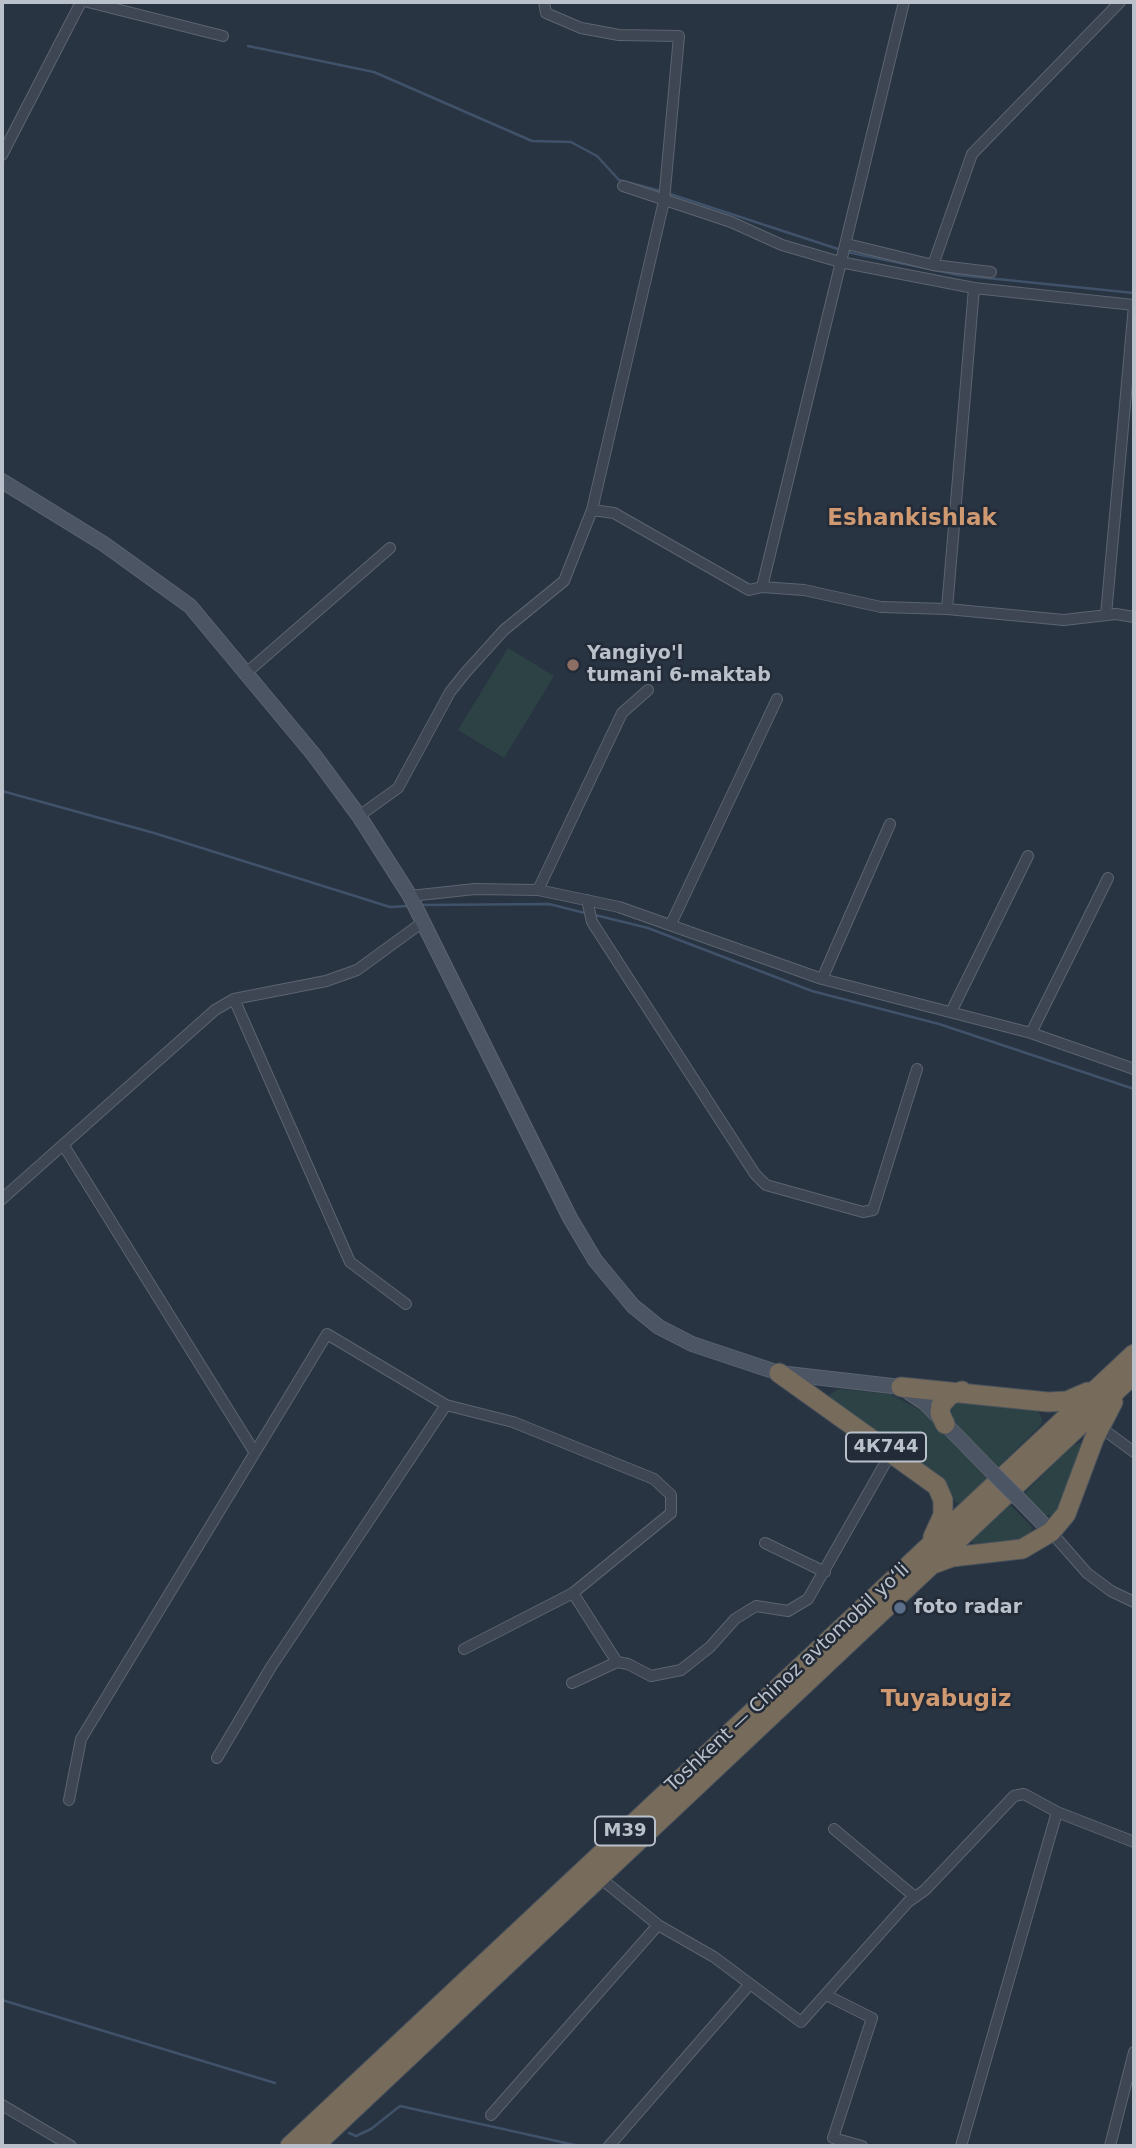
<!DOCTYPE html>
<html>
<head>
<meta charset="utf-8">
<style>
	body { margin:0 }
	#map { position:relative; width:1136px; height:2148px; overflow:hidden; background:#293442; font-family:"DejaVu Sans",sans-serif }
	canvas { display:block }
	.frame { position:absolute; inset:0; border:4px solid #bac1cb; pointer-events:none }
</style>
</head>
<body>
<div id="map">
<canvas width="1136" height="2148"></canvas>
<div class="frame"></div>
</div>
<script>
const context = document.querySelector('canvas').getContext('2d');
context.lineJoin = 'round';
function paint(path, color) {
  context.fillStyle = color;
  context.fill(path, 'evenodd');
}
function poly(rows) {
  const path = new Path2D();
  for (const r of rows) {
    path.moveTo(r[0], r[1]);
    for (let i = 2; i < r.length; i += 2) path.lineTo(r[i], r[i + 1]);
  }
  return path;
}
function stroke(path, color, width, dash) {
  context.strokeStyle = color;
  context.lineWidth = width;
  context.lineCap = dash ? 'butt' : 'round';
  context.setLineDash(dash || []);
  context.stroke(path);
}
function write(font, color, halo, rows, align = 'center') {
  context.font = font + ' "DejaVu Sans",sans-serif';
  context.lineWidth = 5;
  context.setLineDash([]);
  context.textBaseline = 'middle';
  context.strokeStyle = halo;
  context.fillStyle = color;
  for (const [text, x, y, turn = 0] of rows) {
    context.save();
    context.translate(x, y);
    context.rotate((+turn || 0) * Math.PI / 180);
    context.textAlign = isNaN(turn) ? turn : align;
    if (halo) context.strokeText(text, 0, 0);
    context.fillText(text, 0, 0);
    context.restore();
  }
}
paint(poly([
	[508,648,554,676,504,758,458,730],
	[839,1389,890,1394,924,1412,988,1480,963,1503,956,1503,937,1474,831,1401,830,1394],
	[953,1400,1035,1407,1042,1418,1041,1425,998,1467,951,1419,949,1408],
	[1080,1443,1083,1445,1063,1501,1052,1515,1040,1515,1024,1494,1072,1445],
	[1009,1504,1032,1527,1028,1540,974,1545,971,1540]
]), '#2c4244');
stroke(poly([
	[248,46,374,72,532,141,571,142,597,156,619,180,661,191],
	[667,193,841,250],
	[847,252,958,275,1134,293],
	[2,791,154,833,390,907,408,906],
	[421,905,549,904,585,913],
	[595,915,648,928,812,991,939,1024,1134,1089],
	[2,2000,275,2083],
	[349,2133,356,2136,371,2129,400,2106,579,2146]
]), '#405269', 2.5);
const street = poly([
	[88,2,223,36],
	[2,155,81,2],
	[623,186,731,222,782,245,840,262,974,288,1134,305,1106,615],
	[847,244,933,265,991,272],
	[933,265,972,154,1120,2],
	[592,510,614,513,749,590,762,587,804,590,881,607,947,609,1064,620,1116,614,1134,617],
	[762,587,904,2],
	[947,609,974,288],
	[245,674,390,548],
	[359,816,398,788,450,692,466,672,504,630,564,581,592,510,664,201,679,36,619,35,581,28,546,13,544,2],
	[538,890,622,713,648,690],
	[410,896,475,889,538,890,619,907,822,979,1031,1033,1134,1069],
	[587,900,592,922,755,1174,766,1185,863,1212,873,1210,917,1069],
	[671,924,777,699],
	[822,979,890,824],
	[234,999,350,1262,406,1304],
	[951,1012,1028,856],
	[1031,1033,1108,878],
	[64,1146,255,1453],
	[2,1199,215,1010,234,999,326,981,357,970,423,922],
	[1100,1427,1134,1452],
	[1051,1532,1087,1573,1111,1591,1134,1602],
	[765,1543,825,1572],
	[573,1593,617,1662],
	[572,1683,617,1662,628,1664,651,1676,681,1670,710,1647,735,1619,756,1606,788,1611,808,1599,892,1451],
	[217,1758,271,1667,446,1405],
	[69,1800,81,1739,327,1334,446,1405,513,1422,654,1479,671,1495,671,1513,573,1593,464,1649],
	[834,1829,915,1897],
	[599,1877,658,1925,714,1957,801,2022,908,1902,925,1890,1014,1796,1024,1794,1057,1812],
	[826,1995,872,2018,833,2138,862,2146],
	[2,2105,71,2146],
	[491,2115,658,1925],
	[609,2146,750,1984],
	[961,2146,1057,1812,1134,1842],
	[1110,2146,1134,2052]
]);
const secondary = poly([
	[2,481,104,544,190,606,314,755,359,816,410,896,570,1218,595,1260,633,1306,659,1327,692,1344,779,1373,901,1387,925,1403,993,1473],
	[1019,1499,1051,1532]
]);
const highway = poly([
	[779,1373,937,1486,943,1500,943,1515,933,1537],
	[901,1387,1048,1402,1067,1401,1088,1392],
	[945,1424,940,1413,941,1405,950,1395,962,1391],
	[936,1563,952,1557,1022,1549,1051,1532,1066,1514,1094,1439,1113,1402],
	[290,2146,1134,1354],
	[314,2146,1134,1374]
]);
stroke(street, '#5b646f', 12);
stroke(secondary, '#5b646f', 16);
stroke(highway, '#48515c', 21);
stroke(street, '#3d4652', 10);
stroke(secondary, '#4c5564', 14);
stroke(highway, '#776c5b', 19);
const secondaryBridge = poly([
	[993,1473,1019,1499]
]);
stroke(secondaryBridge, '#5b646f', 16, []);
stroke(secondaryBridge, '#4c5564', 14);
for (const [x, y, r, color] of [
	[573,665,7,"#8d6e63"],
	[900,1608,7,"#5c6f8a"]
]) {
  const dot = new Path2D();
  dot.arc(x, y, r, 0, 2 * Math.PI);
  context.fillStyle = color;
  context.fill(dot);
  stroke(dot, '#222b37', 2.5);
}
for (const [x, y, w] of [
	[886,1447,80],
	[625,1831,60]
]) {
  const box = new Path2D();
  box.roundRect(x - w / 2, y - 14.5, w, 29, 5);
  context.fillStyle = '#222b37';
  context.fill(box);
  stroke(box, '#bac1cb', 2);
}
write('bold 18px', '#bac1cb', null, [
	["4К744",886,1447],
	["M39",625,1831]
]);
write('bold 19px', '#bac1cb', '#222b37', [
	["Yangiyo'l",587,654],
	["tumani 6-maktab",587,676],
	["foto radar",914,1608]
], 'left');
write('19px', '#bac1cb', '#222b37', [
	["Toshkent — Chinoz avtomobil yoʻli",788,1678,-43]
]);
write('bold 23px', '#cf9971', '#222b37', [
	["Eshankishlak",912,519],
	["Tuyabugiz",946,1700]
]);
</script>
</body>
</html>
